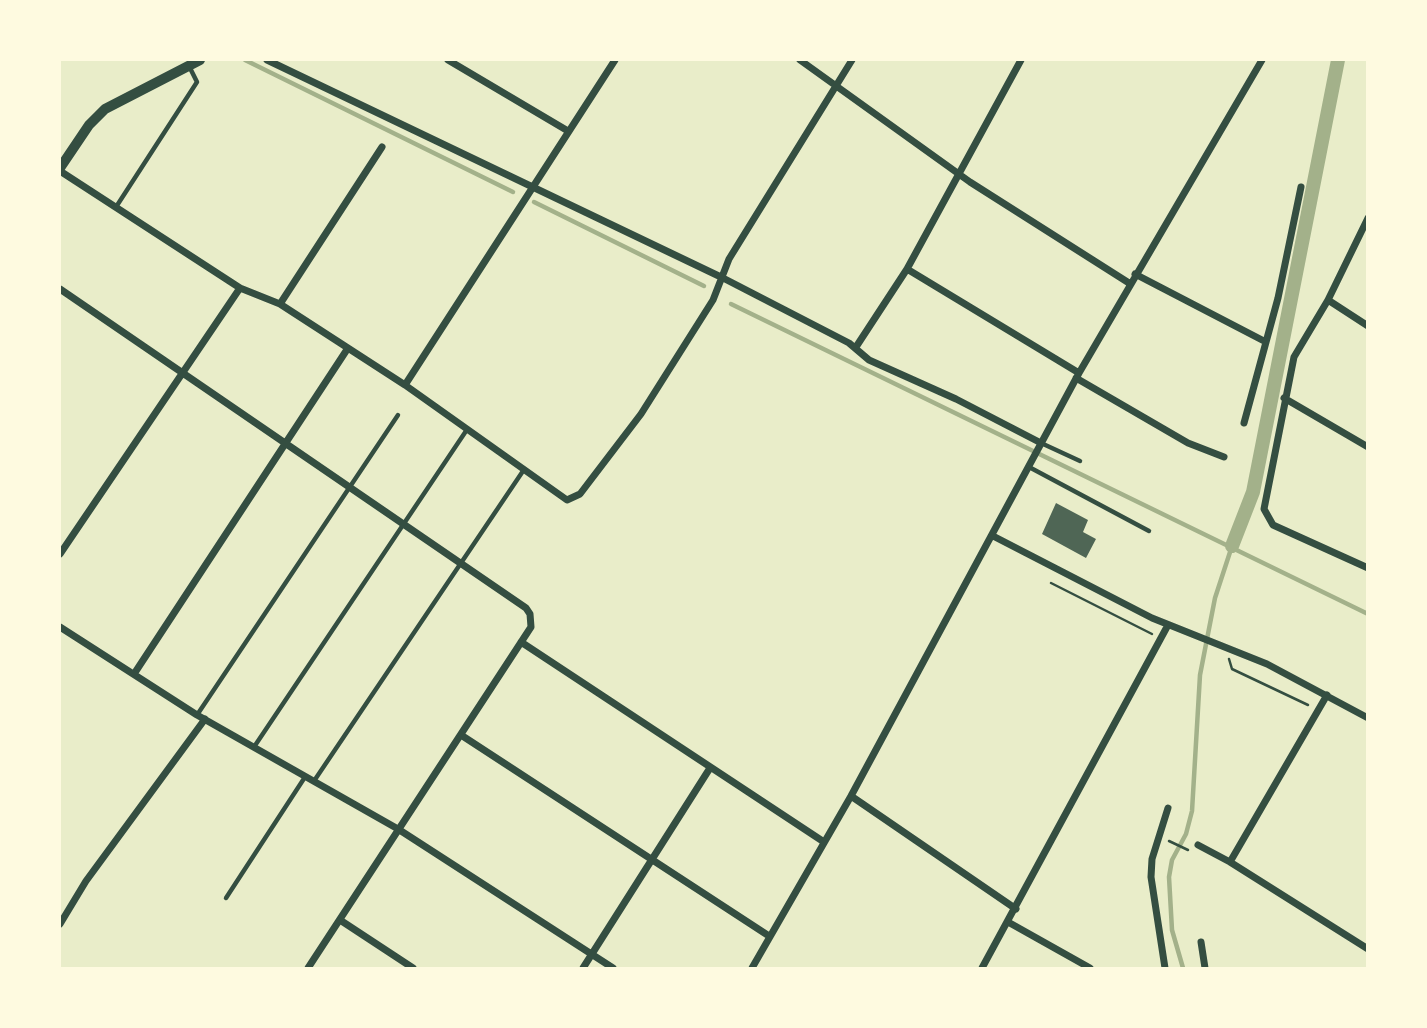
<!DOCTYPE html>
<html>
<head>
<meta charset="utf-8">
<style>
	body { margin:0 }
	#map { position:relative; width:1427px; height:1028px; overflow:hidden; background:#e9edc9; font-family:"Titillium Web",sans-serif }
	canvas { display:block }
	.frame { position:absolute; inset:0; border:61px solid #fefae0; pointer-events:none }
</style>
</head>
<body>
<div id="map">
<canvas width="1427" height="1028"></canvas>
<div class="frame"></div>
</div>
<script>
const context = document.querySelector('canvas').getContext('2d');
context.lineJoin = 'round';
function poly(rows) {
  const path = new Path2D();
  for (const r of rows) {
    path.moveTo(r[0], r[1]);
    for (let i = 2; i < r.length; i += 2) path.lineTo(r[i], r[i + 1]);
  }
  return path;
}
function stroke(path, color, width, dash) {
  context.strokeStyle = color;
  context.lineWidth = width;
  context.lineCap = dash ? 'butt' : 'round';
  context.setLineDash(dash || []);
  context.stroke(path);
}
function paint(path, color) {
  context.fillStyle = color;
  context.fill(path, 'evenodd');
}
stroke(poly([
	[245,60,513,192],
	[534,202,704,286],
	[731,304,1368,614],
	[1183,968,1172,930,1169,877,1172,860,1186,834,1192,811,1200,675,1215,598,1232,546]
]), '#a3b18a', 4.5);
stroke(poly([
	[1232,546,1253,492,1338,60]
]), '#a3b18a', 14);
paint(poly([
	[1056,503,1088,520,1083,532,1096,539,1086,558,1042,534]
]), '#4f6655');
stroke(poly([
	[1051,583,1152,634],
	[1229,659,1232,669,1308,705],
	[1169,841,1188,850]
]), '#344e41', 2.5);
stroke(poly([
	[116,207,197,82,189,66],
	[1041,443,1080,461],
	[1029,467,1149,531],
	[197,715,398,415],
	[254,747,466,431],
	[314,781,523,471],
	[226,898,305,777]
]), '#344e41', 4.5);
stroke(poly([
	[267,60,723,278,849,343,869,360,956,399,1041,443],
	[448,60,568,131],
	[800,60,970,182,1129,283],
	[60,171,240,288,280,304,405,385,567,500,580,494,641,414,713,300,729,259,852,60],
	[1368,218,1328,300,1294,357,1264,509,1273,525,1368,568],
	[907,269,1079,373],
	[1135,274,1264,341],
	[60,289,526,608,530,614,531,627,308,968],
	[1328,300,1368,326],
	[280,304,382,147],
	[856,347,907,269,1021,60],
	[1076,378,1188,443,1224,457],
	[405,385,615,60],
	[1284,398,1368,447],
	[1244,423,1278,298,1301,187],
	[993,536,1152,618,1267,664,1368,718],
	[60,554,240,288],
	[60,627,197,715,398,829,613,968],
	[521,642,824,842],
	[134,674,348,348],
	[461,735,769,936],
	[851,796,1016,909],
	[1198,845,1230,862,1368,949],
	[1230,862,1327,695],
	[340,920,413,968],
	[1008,922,1090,968],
	[60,924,86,881,205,719],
	[1201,942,1205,968],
	[583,968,710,768],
	[752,968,851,796,1079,373,1262,60],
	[982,968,1168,625],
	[1165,968,1151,877,1152,859,1168,808]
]), '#344e41', 7);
stroke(poly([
	[60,168,89,125,105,109,200,60]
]), '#344e41', 10);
</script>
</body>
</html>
